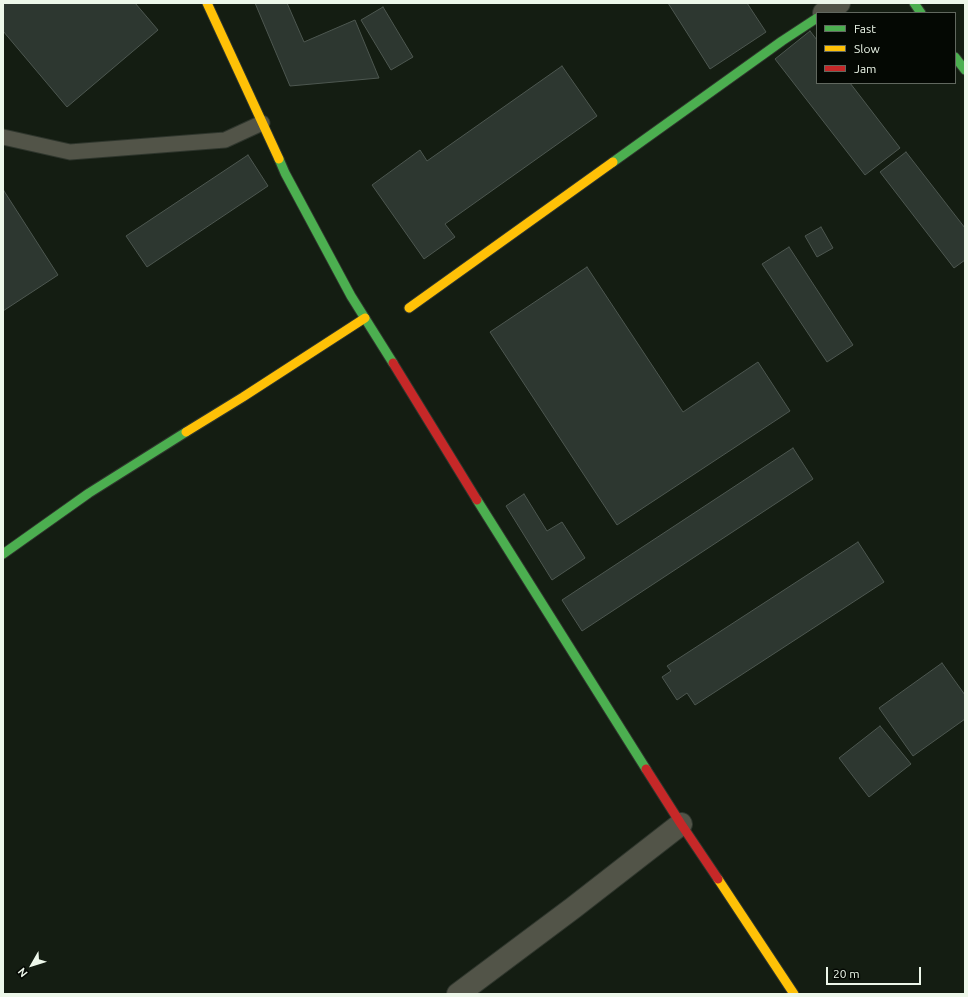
<!DOCTYPE html>
<html>
<head>
<meta charset="utf-8">
<style>
	body { margin:0 }
	#map { position:relative; width:968px; height:997px; overflow:hidden; background:#141d12; font-family:Ubuntu,sans-serif }
	canvas { display:block }
	.frame { position:absolute; inset:0; border:4px solid #edf7ea; pointer-events:none }
	.legend { position:absolute; left:816px; top:12px; width:140px; height:72px; box-sizing:border-box; background:#040803; border:1px solid #61685f; margin:0; padding:5px 7px; list-style:none; font-size:12px; color:#edf7ea }
	.legend li { display:flex; align-items:center; gap:8px; height:20px }
	.legend b { width:20px; border:1px solid #61685f }
	.north { position:absolute; left:12px; top:945px; width:40px; height:40px; -webkit-text-stroke:3px #040803; paint-order:stroke; rotate:231deg; font-size:11px; font-weight:700; line-height:16px; text-align:center; color:#edf7ea }
	.north::after { content:''; display:block; margin:auto; width:14px; height:18px; background:#edf7ea; clip-path:polygon(50% 0,100% 100%,50% 72%,0 100%) }
	.scale { position:absolute; left:826px; top:967px; width:95px; height:18px; box-sizing:border-box; border:2px solid #edf7ea; border-top:0; padding-left:5px; font-size:12px; line-height:14px; white-space:nowrap; color:#edf7ea; -webkit-text-stroke:3px #040803; paint-order:stroke }
</style>
</head>
<body>
<div id="map">
<canvas width="968" height="997"></canvas>
<div class="frame"></div>
<ul class="legend">
<li><b style="height:5px;background:#4caf50"></b>Fast</li>
<li><b style="height:5px;background:#ffc107"></b>Slow</li>
<li><b style="height:5px;background:#c62828"></b>Jam</li>
</ul>
<div class="north">N</div>
<div class="scale">20 m</div>
</div>
<script>
const context = document.querySelector('canvas').getContext('2d');
context.lineJoin = 'round';
function paint(path, color) {
  context.fillStyle = color;
  context.fill(path, 'evenodd');
}
function poly(rows) {
  const path = new Path2D();
  for (const r of rows) {
    path.moveTo(r[0], r[1]);
    for (let i = 2; i < r.length; i += 2) path.lineTo(r[i], r[i + 1]);
  }
  return path;
}
function stroke(path, color, width, dash) {
  context.strokeStyle = color;
  context.lineWidth = width;
  context.lineCap = dash ? 'butt' : 'round';
  context.setLineDash(dash || []);
  context.stroke(path);
}
const building = poly([
	[3,3,135,3,158,30,67,107,3,31,3,3],
	[255,3,287,3,304,42,355,20,379,78,290,86,255,3],
	[668,3,747,3,766,32,710,69,668,3],
	[383,7,413,57,391,70,361,20,383,7],
	[810,31,817,40,817,83,850,83,900,148,865,175,775,59,810,31],
	[562,66,597,116,445,224,455,237,424,259,372,185,420,150,427,161,562,66],
	[906,152,965,228,965,260,954,268,880,172,906,152],
	[248,155,268,186,147,267,126,236,248,155],
	[4,191,58,275,3,311,3,192,4,191],
	[821,227,833,248,817,257,805,236,821,227],
	[789,247,853,345,827,362,762,264,789,247],
	[587,267,683,412,758,362,790,411,617,525,490,332,587,267],
	[793,448,813,479,582,631,562,600,793,448],
	[524,494,547,531,562,522,585,558,552,580,506,506,524,494],
	[858,542,884,582,695,705,687,693,677,700,662,677,671,671,667,666,858,542],
	[942,663,965,695,965,719,913,756,879,708,942,663],
	[880,726,911,764,869,797,839,758,880,726]
]);
paint(building, '#2d3730');
stroke(building, '#4d5750', 1);
const lane = poly([
	[3,137,70,152,225,140,262,123]
]);
const street = poly([
	[824,13,839,3],
	[458,994,573,908,681,824]
]);
const fast = poly([
	[914,3,921,13],
	[955,57,965,70],
	[279,159,285,173,351,296,393,363],
	[613,162,782,41,817,18],
	[477,500,646,769],
	[3,554,89,493,186,432]
]);
const slow = poly([
	[207,3,279,159],
	[409,308,613,162],
	[186,432,243,397,365,318],
	[718,879,794,994]
]);
const jam = poly([
	[393,363,477,500],
	[646,769,681,824,718,879]
]);
stroke(lane, '#2f362d', 17);
stroke(street, '#2f362d', 24);
stroke(fast, '#2f362d', 11);
stroke(slow, '#2f362d', 11);
stroke(jam, '#2f362d', 11);
stroke(lane, '#525448', 15);
stroke(street, '#525448', 22);
stroke(fast, '#4caf50', 9);
stroke(slow, '#ffc107', 9);
stroke(jam, '#c62828', 9);
</script>
</body>
</html>
